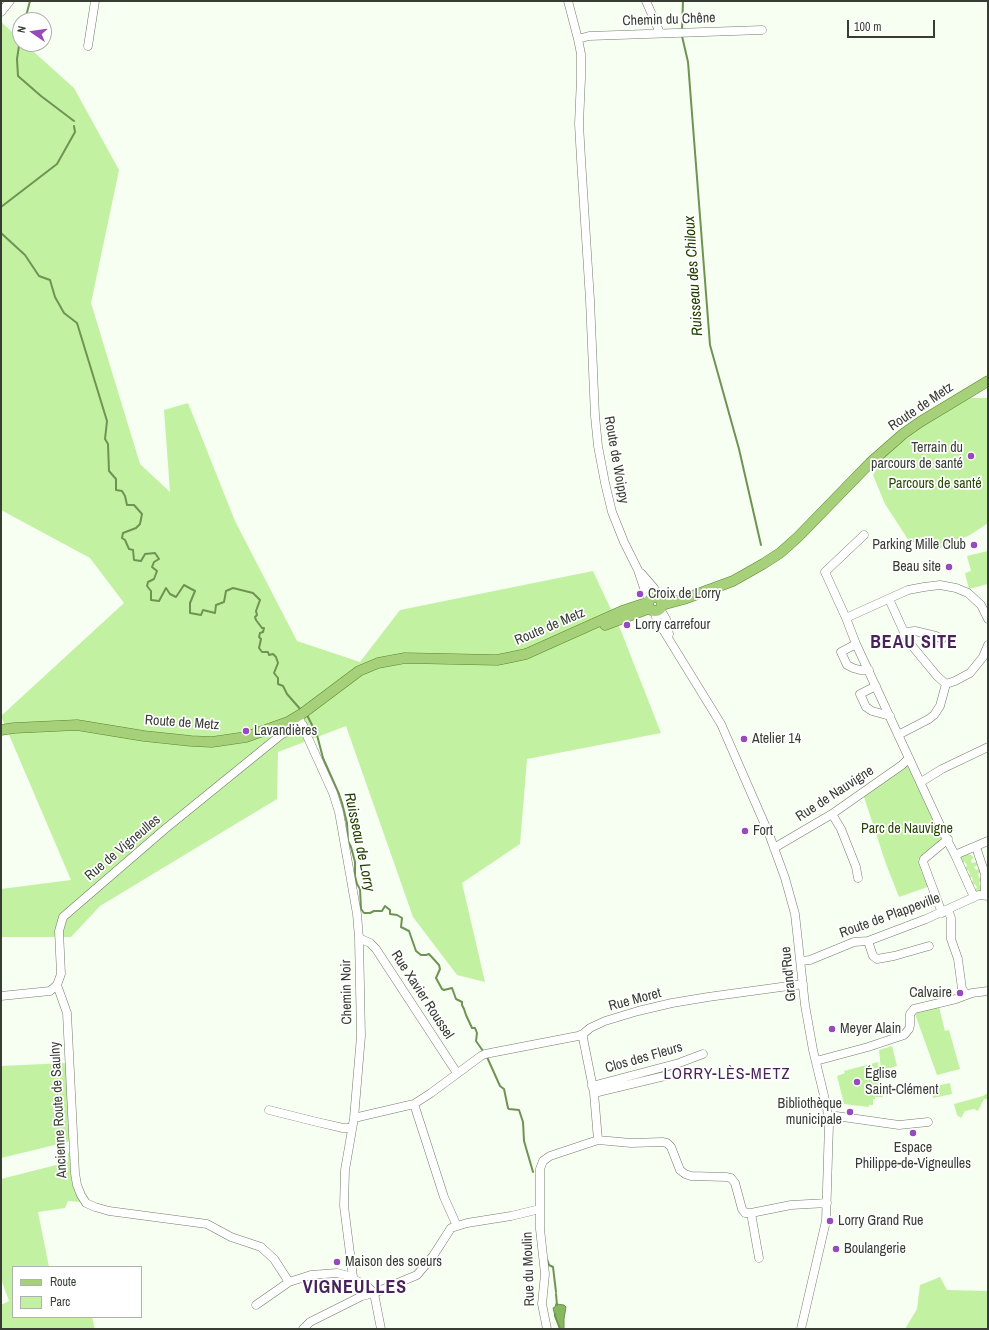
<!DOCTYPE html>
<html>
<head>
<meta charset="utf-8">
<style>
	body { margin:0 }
	#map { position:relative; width:989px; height:1330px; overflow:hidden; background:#f7fef2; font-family:"Archivo Narrow",sans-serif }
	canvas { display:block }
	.frame { position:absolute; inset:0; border:2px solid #383d34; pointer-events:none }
	.legend { position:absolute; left:12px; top:1266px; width:130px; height:52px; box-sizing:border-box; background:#fff; border:1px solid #afb1ae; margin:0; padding:5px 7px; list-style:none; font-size:12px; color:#383d34 }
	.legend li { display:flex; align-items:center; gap:8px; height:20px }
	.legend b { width:20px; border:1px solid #afb1ae }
	.north { position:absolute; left:12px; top:12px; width:40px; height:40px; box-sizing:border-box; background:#fff; border:1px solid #afb1ae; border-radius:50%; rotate:283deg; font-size:11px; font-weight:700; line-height:16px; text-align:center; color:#383d34 }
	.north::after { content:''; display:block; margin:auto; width:14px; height:18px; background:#964abc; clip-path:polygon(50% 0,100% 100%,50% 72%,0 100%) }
	.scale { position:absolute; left:847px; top:20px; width:88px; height:18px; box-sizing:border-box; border:2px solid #383d34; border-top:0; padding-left:5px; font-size:12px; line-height:14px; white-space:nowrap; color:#383d34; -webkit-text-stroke:3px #fff; paint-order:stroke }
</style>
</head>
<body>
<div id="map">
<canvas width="989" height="1330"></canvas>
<div class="frame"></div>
<ul class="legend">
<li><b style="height:5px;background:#a7d07a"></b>Route</li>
<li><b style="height:11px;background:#c3f1a2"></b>Parc</li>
</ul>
<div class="north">N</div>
<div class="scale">100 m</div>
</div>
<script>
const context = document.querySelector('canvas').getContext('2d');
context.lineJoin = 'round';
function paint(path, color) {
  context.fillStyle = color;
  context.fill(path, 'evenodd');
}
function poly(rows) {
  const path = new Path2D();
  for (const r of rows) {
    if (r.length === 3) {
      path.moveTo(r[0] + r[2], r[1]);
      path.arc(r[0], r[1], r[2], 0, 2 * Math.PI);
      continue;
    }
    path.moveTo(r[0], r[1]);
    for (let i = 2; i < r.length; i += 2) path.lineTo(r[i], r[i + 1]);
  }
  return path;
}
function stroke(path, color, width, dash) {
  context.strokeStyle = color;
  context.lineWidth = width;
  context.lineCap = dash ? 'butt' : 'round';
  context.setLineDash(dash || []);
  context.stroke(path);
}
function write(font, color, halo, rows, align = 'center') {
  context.font = font + ' "Archivo Narrow",sans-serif';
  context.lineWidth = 3.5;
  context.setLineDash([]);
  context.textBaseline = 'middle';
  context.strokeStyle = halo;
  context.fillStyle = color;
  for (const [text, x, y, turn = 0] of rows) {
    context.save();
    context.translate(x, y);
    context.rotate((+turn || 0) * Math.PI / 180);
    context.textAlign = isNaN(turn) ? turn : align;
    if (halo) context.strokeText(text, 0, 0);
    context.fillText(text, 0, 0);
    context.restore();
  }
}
paint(poly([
	[1,22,20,39,20,44,25,44,74,88,119,170,91,303,140,464,170,492,164,410,188,403,235,521,297,641,360,662,400,610,593,571,621,631,661,733,527,759,520,844,462,883,485,982,457,975,413,917,346,726,278,752,277,799,100,906,71,937,1,937,1,889,71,880,1,716,124,603,90,558,1,510],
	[965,398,988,398,988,523,970,535,938,549,909,541,885,504,873,475,885,455,919,428],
	[988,551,988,584,969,589,965,573,971,571,967,556],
	[909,764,943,837,939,846,918,860,930,886,899,897,886,864,863,794],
	[968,854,971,855,974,858,971,860,972,863,976,862,978,865,974,867,976,870,980,869,981,872,978,874,979,878,983,876,983,882,979,882,980,886,984,886,982,890,977,892,973,889,977,888,975,884,971,886,970,882,973,881,972,877,968,878,966,875,970,874,968,870,965,871,963,868,967,866,965,862,961,864,960,860,961,856],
	[939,1007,945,1031,949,1030,960,1069,937,1075,915,1014,916,1012],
	[892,1046,897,1066,881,1070,879,1050],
	[878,1062,883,1097,875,1097,875,1099,873,1099,873,1105,869,1105,869,1107,844,1104,837,1076,845,1073,844,1071],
	[66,1063,71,1141,1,1158,1,1066],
	[950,1083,952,1094,933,1098,931,1087],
	[988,1093,988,1099,984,1099,978,1111,974,1109,965,1111,961,1118,957,1115,954,1104,983,1096],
	[72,1152,82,1202,68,1201,65,1208,38,1212,49,1267,13,1267,13,1317,92,1317,95,1329,1,1329,1,1305,9,1301,1,1279,1,1179,68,1162,68,1153],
	[940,1277,947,1290,988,1291,988,1329,905,1329,917,1309,920,1285]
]), '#c3f1a2');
const water = poly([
	[556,1304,564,1305,566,1307,564,1319,564,1329,560,1329,555,1316,553,1308,555,1307,556,1304]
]);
paint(water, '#87b860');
stroke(water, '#6f9353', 1);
stroke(poly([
	[25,20,30,1],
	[682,31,683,1],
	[682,36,688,62,710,345,739,449,761,545],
	[20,39,17,59,18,76,41,96,74,121],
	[1,207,57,164,75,132,74,126],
	[1,233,25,255,39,276,50,280,55,297,64,313,77,323,107,421,105,439,108,444,109,471,116,479,116,490,122,491,125,496,127,505,134,505,142,514,140,524,136,528,123,533,122,538,125,540,129,549,133,550,134,560,141,561,145,554,155,553,159,559,154,562,152,567,157,571,154,579,148,582,147,586,151,591,151,600,159,601,166,588,170,594,176,597,184,585,195,591,190,603,190,613,201,615,203,610,215,613,216,605,224,602,226,591,233,588,253,593,260,600,256,611,257,615,255,617,256,620,262,628,264,628,263,632,260,633,259,637,261,639,259,648,262,652,268,652,269,655,273,654,276,657,278,663,274,673,278,678,278,684,283,686,287,694,301,710],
	[307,715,317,735,323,758,339,794,342,803,347,823,348,841,351,847,355,862,355,876,357,884,360,889,361,909,364,913,370,913,374,911,382,911,385,906,390,910,390,914,397,915,402,918,401,927,409,931,416,951,421,955,426,955,429,954,439,965,440,969,436,978,442,989,444,990,452,988,456,999,462,1002,462,1005,464,1009,466,1015,472,1028,475,1028,477,1033,476,1041,483,1051],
	[487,1057,500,1086,504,1089,508,1108,509,1109,519,1110,523,1122,524,1141,533,1172],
	[547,1259,549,1265,553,1267,556,1292],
	[556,1294,557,1305],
	[555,1314,555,1316,560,1329]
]), '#6f9353', 2);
const minor = poly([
	[568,1,578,39,581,54,581,78,579,124,581,159,590,300,595,416,598,446,605,483,612,512,624,542,638,570,645,591,650,600],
	[646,1,660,33],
	[1,12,10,1],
	[578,39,589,36,762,30],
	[88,46,95,1],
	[864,535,825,572,846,618,856,644,946,838,955,855,974,897],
	[641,573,654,588,656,597],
	[889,599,908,641,937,676,946,684,940,706,934,715,929,719,898,735],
	[660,609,666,619,669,634],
	[654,610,657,620,721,724,769,834,785,878,795,914,805,1005,813,1050,827,1108,829,1124,826,1221,801,1329],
	[846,618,908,590,924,587,940,585,956,588,968,593,981,605,988,619],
	[905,632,915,631,936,636,942,639],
	[856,644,841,652,847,665,853,668,860,670,869,670],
	[946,684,955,681,970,673,983,657,988,645],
	[876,686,860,694,866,707,872,711,890,716],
	[298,716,333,793,339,812,357,914,359,938,361,1036,354,1118,345,1170,344,1206,353,1277],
	[921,782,942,769,988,747],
	[832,814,841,829,856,867,858,878],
	[976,847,985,874,985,895],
	[774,848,832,814,902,765,909,758],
	[955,855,988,841],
	[948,910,951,918,951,939,958,959,962,989,966,994],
	[942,913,923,862,924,859,948,839],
	[359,938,370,943,376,949,457,1073],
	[868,941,873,956,877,959,894,956,929,946],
	[801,961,810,960,854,942,868,941,926,919,979,895,988,896],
	[57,985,67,1013,75,1173,77,1185,81,1195,86,1203,95,1207,109,1211,207,1224,231,1237,261,1247,274,1259,289,1282,311,1275,337,1273,353,1277],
	[1,996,50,991,57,985,61,974,59,931,63,917,165,829,282,734,303,725],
	[816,1061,868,1047,904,1035,909,1029,910,1025,910,1014,914,1009,956,999,972,993,988,991],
	[592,1086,679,1063,703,1054],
	[594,1093,669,1075],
	[414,1104,444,1197,457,1226],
	[269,1110,317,1122,343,1128,351,1128],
	[829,1117,836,1116,899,1125,928,1122],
	[354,1118,414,1104,431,1093,481,1056,485,1054,578,1036,583,1034],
	[598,1140,594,1093,583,1038,583,1034,590,1028,605,1021,638,1011,672,1003,708,997,803,984],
	[751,1213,759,1258],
	[353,1277,355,1280,366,1285,374,1293,417,1275,433,1256,451,1228,467,1223,511,1216,540,1209],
	[256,1305,289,1282],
	[303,1329,310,1322,362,1296,374,1293,381,1329],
	[547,1329,542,1304,545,1274,540,1229,540,1169,543,1161,550,1156,598,1140,631,1143,662,1142,667,1143,671,1147,680,1170,685,1174,691,1176,726,1177,731,1178,735,1183,742,1209,745,1213,751,1213,791,1205,827,1203]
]);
const major = poly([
	[655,604,7],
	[662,605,684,599,733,581,763,564,780,553,798,537,870,463,903,434,920,422,988,381],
	[605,625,650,608],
	[1,730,14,728,77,725,144,736,191,741,212,742,246,737,288,722,303,713,359,671,378,663,405,658,497,660,512,657,526,654,622,611,643,604,648,604]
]);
stroke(minor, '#737d6b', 9);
stroke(major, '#5a8828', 11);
stroke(minor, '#fff', 8);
stroke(major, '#a7d07a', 10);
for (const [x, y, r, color] of [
	[971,456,4,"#964abc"],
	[974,545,4,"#964abc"],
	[949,567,4,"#964abc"],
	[640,594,4,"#964abc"],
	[627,625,4,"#964abc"],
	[246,731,4,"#964abc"],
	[744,739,4,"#964abc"],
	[745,831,4,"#964abc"],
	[960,993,4,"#964abc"],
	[832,1029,4,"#964abc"],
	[857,1082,4,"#964abc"],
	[850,1112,4,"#964abc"],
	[913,1133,4,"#964abc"],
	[830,1221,4,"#964abc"],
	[836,1249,4,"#964abc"],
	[337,1262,4,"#964abc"]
]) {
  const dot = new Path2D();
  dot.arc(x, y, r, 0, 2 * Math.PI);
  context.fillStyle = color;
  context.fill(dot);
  stroke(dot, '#fff', 1.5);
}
write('14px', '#383d34', '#fff', [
	["Chemin du Chêne",669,20,-2],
	["Route de Metz",921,407,-34],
	["Route de Woippy",616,460,80],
	["Route de Metz",550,627,-23],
	["Route de Metz",182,723,4],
	["Rue de Nauvigne",835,794,-33],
	["Rue de Vigneulles",123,848,-40],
	["Route de Plappeville",890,916,-20],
	["Grand'Rue",789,974,-96],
	["Chemin Noir",347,992,-91],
	["Rue Xavier Roussel",422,995,57],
	["Rue Moret",635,1000,-15],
	["Clos des Fleurs",644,1058,-16],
	["Ancienne Route de Saulny",59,1110,-93],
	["Rue du Moulin",529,1269,-92]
]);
write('14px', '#383d34', '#fff', [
	["Terrain du",963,448,"right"],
	["parcours de santé",963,464,"right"],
	["Parking Mille Club",966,545,"right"],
	["Beau site",941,567,"right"],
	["Croix de Lorry",648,594],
	["Lorry carrefour",635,625],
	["Lavandières",254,731],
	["Atelier 14",752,739],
	["Fort",753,831],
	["Calvaire",952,993,"right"],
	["Meyer Alain",840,1029],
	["Église",865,1074],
	["Saint-Clément",865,1090],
	["Bibliothèque",842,1104,"right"],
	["municipale",842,1120,"right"],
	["Espace",913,1148,"center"],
	["Philippe-de-Vigneulles",913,1164,"center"],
	["Lorry Grand Rue",838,1221],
	["Boulangerie",844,1249],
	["Maison des soeurs",345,1262]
], 'left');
write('14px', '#294707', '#fff', [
	["Parcours de santé",935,484],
	["Parc de Nauvigne",907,829]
]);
write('italic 15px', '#224000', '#fff', [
	["Ruisseau des Chiloux",694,276,-94],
	["Ruisseau de Lorry",359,842,78]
]);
context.letterSpacing = '1px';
write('16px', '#47235a', '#fff', [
	["LORRY-LÈS-METZ",727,1075]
]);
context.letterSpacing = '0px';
context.letterSpacing = '1px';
write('bold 18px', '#47235a', '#fff', [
	["BEAU SITE",914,643],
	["VIGNEULLES",355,1288]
]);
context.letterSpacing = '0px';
</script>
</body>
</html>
